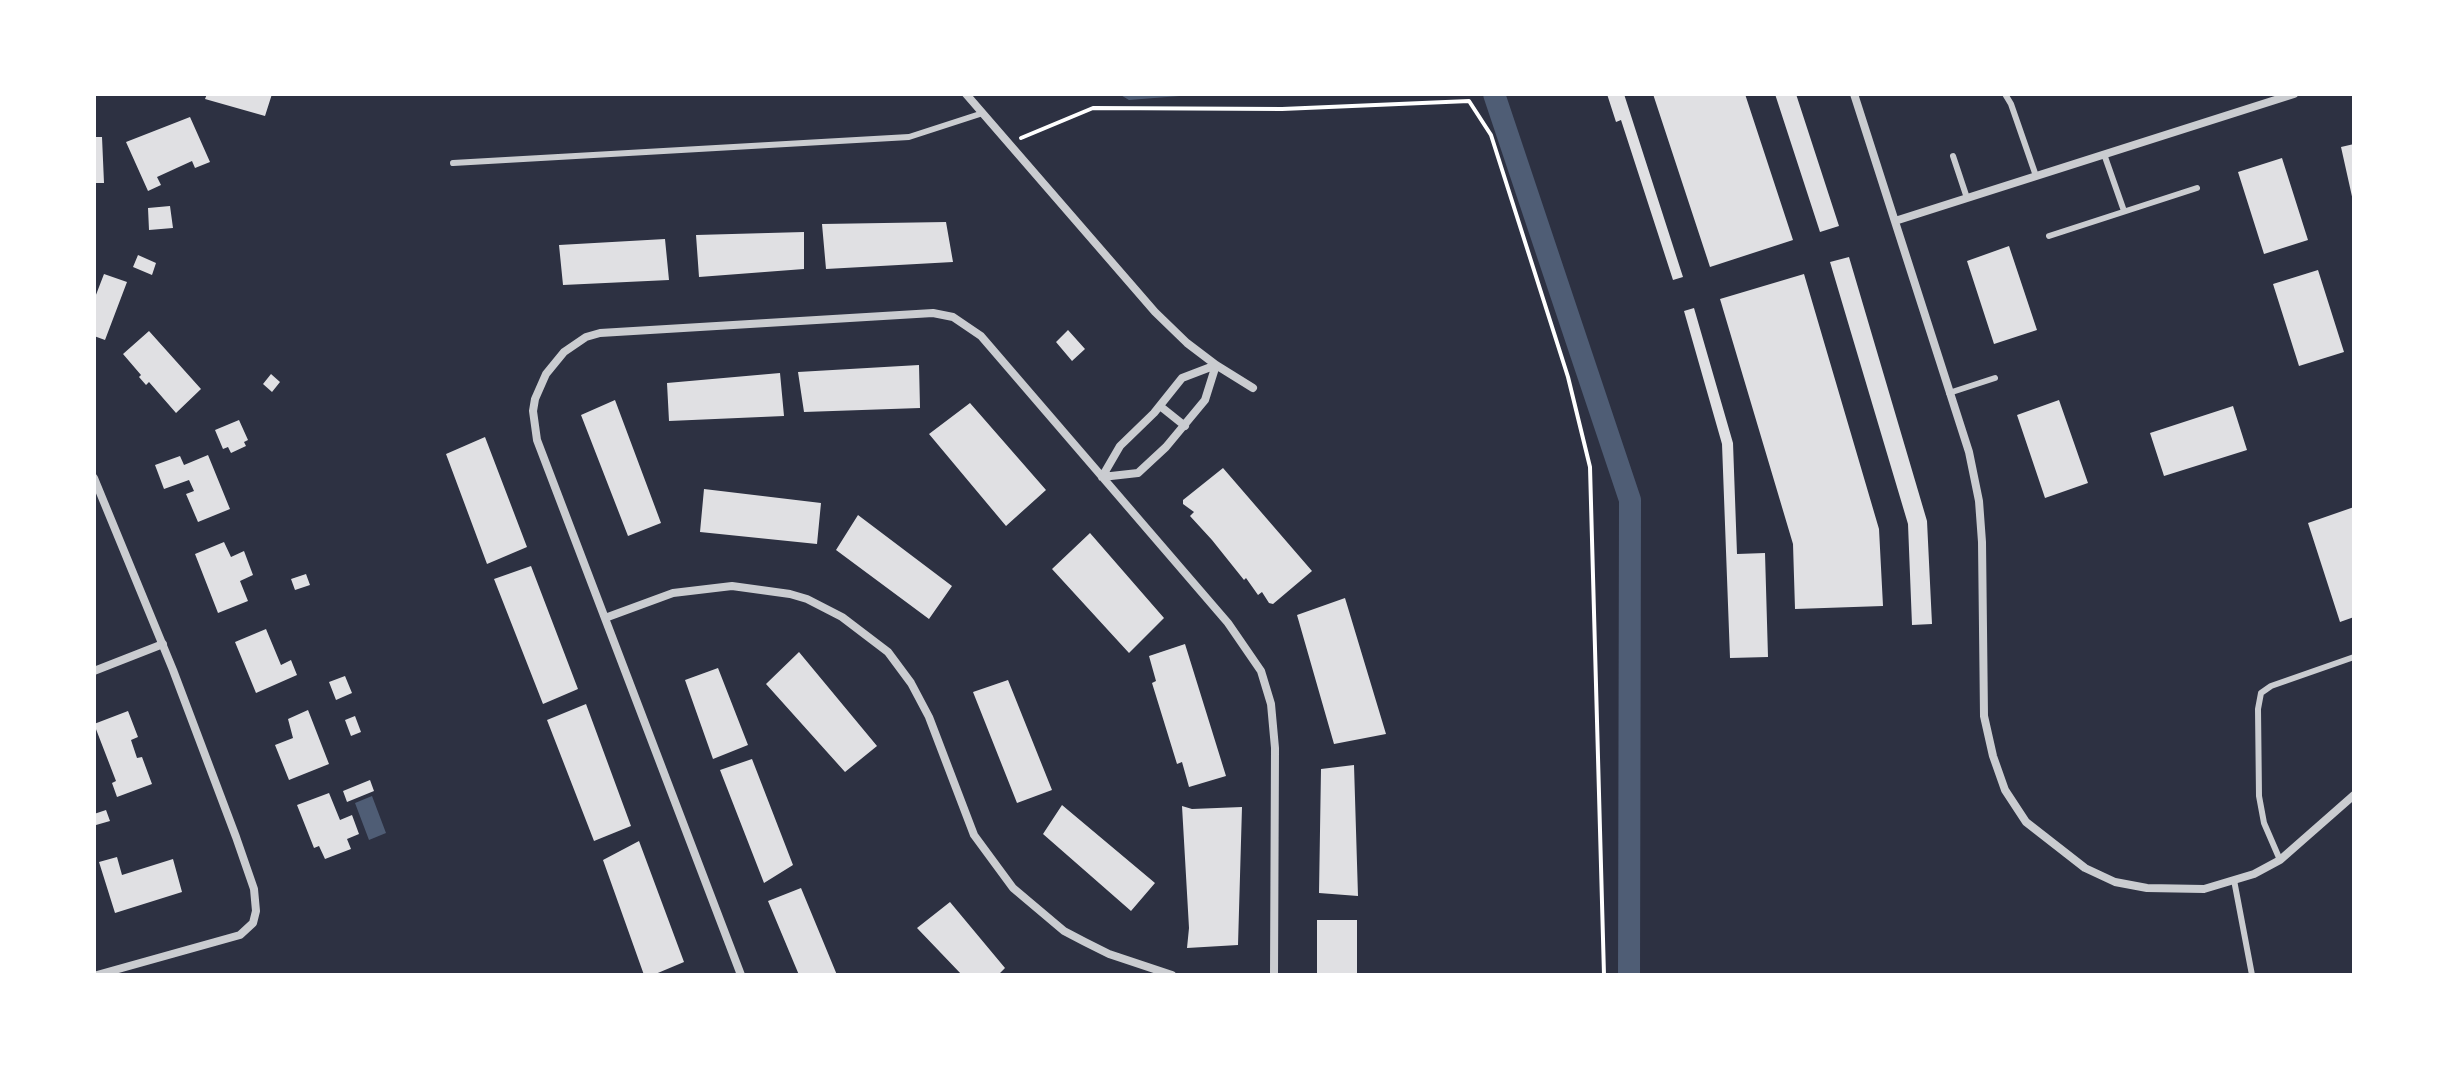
<!DOCTYPE html>
<html>
<head>
<meta charset="utf-8">
<style>
	body { margin:0 }
	#map { position:relative; width:2448px; height:1069px; overflow:hidden; background:#2d3142; font-family:Poppins,sans-serif }
	canvas { display:block }
	.frame { position:absolute; inset:0; border:96px solid #fff; pointer-events:none }
</style>
</head>
<body>
<div id="map">
<canvas width="2448" height="1069"></canvas>
<div class="frame"></div>
</div>
<script>
const context = document.querySelector('canvas').getContext('2d');
context.lineJoin = 'round';
function paint(path, color) {
  context.fillStyle = color;
  context.fill(path, 'evenodd');
}
function poly(rows) {
  const path = new Path2D();
  for (const r of rows) {
    path.moveTo(r[0], r[1]);
    for (let i = 2; i < r.length; i += 2) path.lineTo(r[i], r[i + 1]);
  }
  return path;
}
function stroke(path, color, width, dash) {
  context.strokeStyle = color;
  context.lineWidth = width;
  context.lineCap = dash ? 'butt' : 'round';
  context.setLineDash(dash || []);
  context.stroke(path);
}
paint(poly([
	[1119,94,1205,94,1129,100],
	[372,796,386,833,369,840,355,803]
]), '#4f5d75');
stroke(poly([
	[1494,94,1630,500,1629,975]
]), '#4f5d75', 22);
paint(poly([
	[207,94,272,94,265,116,205,99],
	[1607,94,1624,94,1683,277,1673,280,1621,120,1616,122],
	[1653,94,1745,94,1793,240,1710,267],
	[1775,94,1796,94,1839,226,1820,232],
	[190,117,210,162,195,168,192,161,157,177,161,185,148,191,126,142],
	[94,137,102,137,104,183,94,183],
	[2354,144,2354,201,2353,201,2341,147],
	[2282,158,2308,240,2264,254,2238,172],
	[170,206,173,228,149,230,148,208],
	[946,222,953,262,826,269,822,224],
	[804,232,804,269,699,277,696,235],
	[665,239,669,280,563,285,559,245],
	[2009,246,2037,330,1994,344,1967,261],
	[138,255,156,263,152,275,133,267],
	[1849,257,1927,521,1932,624,1912,625,1908,524,1830,262],
	[2318,270,2344,352,2299,366,2273,284],
	[104,274,127,282,105,340,94,336,94,300],
	[1804,274,1879,529,1883,606,1795,609,1793,544,1720,299],
	[1694,308,1733,443,1737,554,1765,553,1768,657,1730,658,1722,444,1684,311],
	[1068,330,1085,349,1072,361,1056,342],
	[149,331,201,389,176,413,149,382,146,385,139,377,141,375,123,354],
	[919,365,920,408,804,412,798,372],
	[780,373,784,416,669,421,667,383],
	[271,374,280,382,272,392,263,384],
	[615,400,661,523,628,536,581,415],
	[2059,400,2088,483,2045,498,2017,415],
	[970,403,1046,490,1006,526,929,434],
	[2233,406,2247,450,2164,476,2150,433],
	[239,420,248,440,244,442,246,446,231,453,228,447,223,449,215,430],
	[485,437,527,547,487,564,446,454],
	[208,455,230,509,198,522,186,494,194,491,189,480,164,489,155,465,180,456,184,465],
	[1223,468,1312,571,1273,604,1269,603,1262,592,1258,595,1246,578,1244,580,1212,540,1190,516,1194,512,1183,504,1183,500],
	[704,489,821,503,817,544,700,532],
	[2354,507,2354,617,2340,622,2308,523],
	[858,515,952,586,929,619,836,550],
	[1090,533,1164,618,1129,653,1052,569],
	[224,542,231,557,244,551,253,575,240,581,248,601,218,613,195,554],
	[531,566,578,689,543,704,494,579],
	[306,574,310,585,295,590,291,579],
	[1345,598,1386,734,1334,744,1297,615],
	[266,629,281,665,291,660,297,675,256,693,235,642],
	[1185,644,1226,776,1189,787,1182,762,1177,764,1152,683,1156,681,1149,656],
	[799,652,877,746,845,772,766,684],
	[718,668,748,745,713,759,685,680],
	[345,676,352,693,336,700,329,682],
	[1008,680,1052,790,1017,803,973,692],
	[586,704,631,826,594,841,547,720],
	[308,710,329,764,289,780,275,745,293,738,288,719],
	[128,711,138,737,131,740,137,758,142,757,152,784,117,797,112,783,116,781,94,724],
	[355,716,361,732,351,736,345,720],
	[752,759,793,865,764,883,720,770],
	[1354,765,1358,896,1319,893,1321,769],
	[370,780,374,791,347,802,343,791],
	[329,793,340,820,352,815,359,834,347,839,351,849,325,859,319,846,314,848,297,805],
	[1062,805,1155,883,1131,911,1043,834],
	[1182,806,1192,809,1242,807,1238,945,1187,948,1189,928],
	[106,810,110,821,96,825,94,814],
	[639,841,684,962,653,975,644,975,603,860],
	[117,857,122,875,173,859,182,892,115,913,99,862],
	[801,888,837,975,799,975,768,901],
	[950,902,1005,968,998,975,962,975,917,928],
	[1317,920,1357,920,1357,975,1317,975]
]), '#e0e0e3');
stroke(poly([
	[1021,138,1093,108,1282,109,1469,101,1491,135,1568,377,1590,467,1604,975]
]), '#fff', 4);
stroke(poly([
	[2005,94,2011,104,2036,176],
	[2104,154,2124,211],
	[1953,156,1967,198],
	[453,163,909,137,983,113],
	[2049,236,2197,188],
	[1949,393,1995,378],
	[2280,860,2264,823,2259,796,2258,709,2261,693,2271,686,2354,657],
	[2234,880,2252,975]
]), '#caccd0', 6);
stroke(poly([
	[966,94,1155,312,1187,343,1216,365,1253,388],
	[1854,94,1969,452,1979,501,1982,542,1984,716,1993,756,2005,790,2026,822,2085,868,2115,882,2147,888,2204,889,2254,874,2280,860,2354,795],
	[1895,221,2294,94],
	[1160,406,1185,426],
	[1102,477,1138,473,1166,447,1205,400,1216,365],
	[1102,477,1120,446,1154,413,1182,378,1216,365],
	[94,478,173,670,236,837,254,889,256,911,253,923,240,935,97,975],
	[605,618,673,593,732,586,790,594,807,599,842,617,888,652,911,683,929,717,974,835,1013,888,1064,931,1085,942,1109,954,1172,975],
	[94,671,163,644],
	[741,975,537,440,533,411,535,399,546,374,564,352,586,337,600,333,933,313,953,317,981,336,1228,623,1261,671,1271,704,1275,748,1274,975]
]), '#caccd0', 8);
</script>
</body>
</html>
